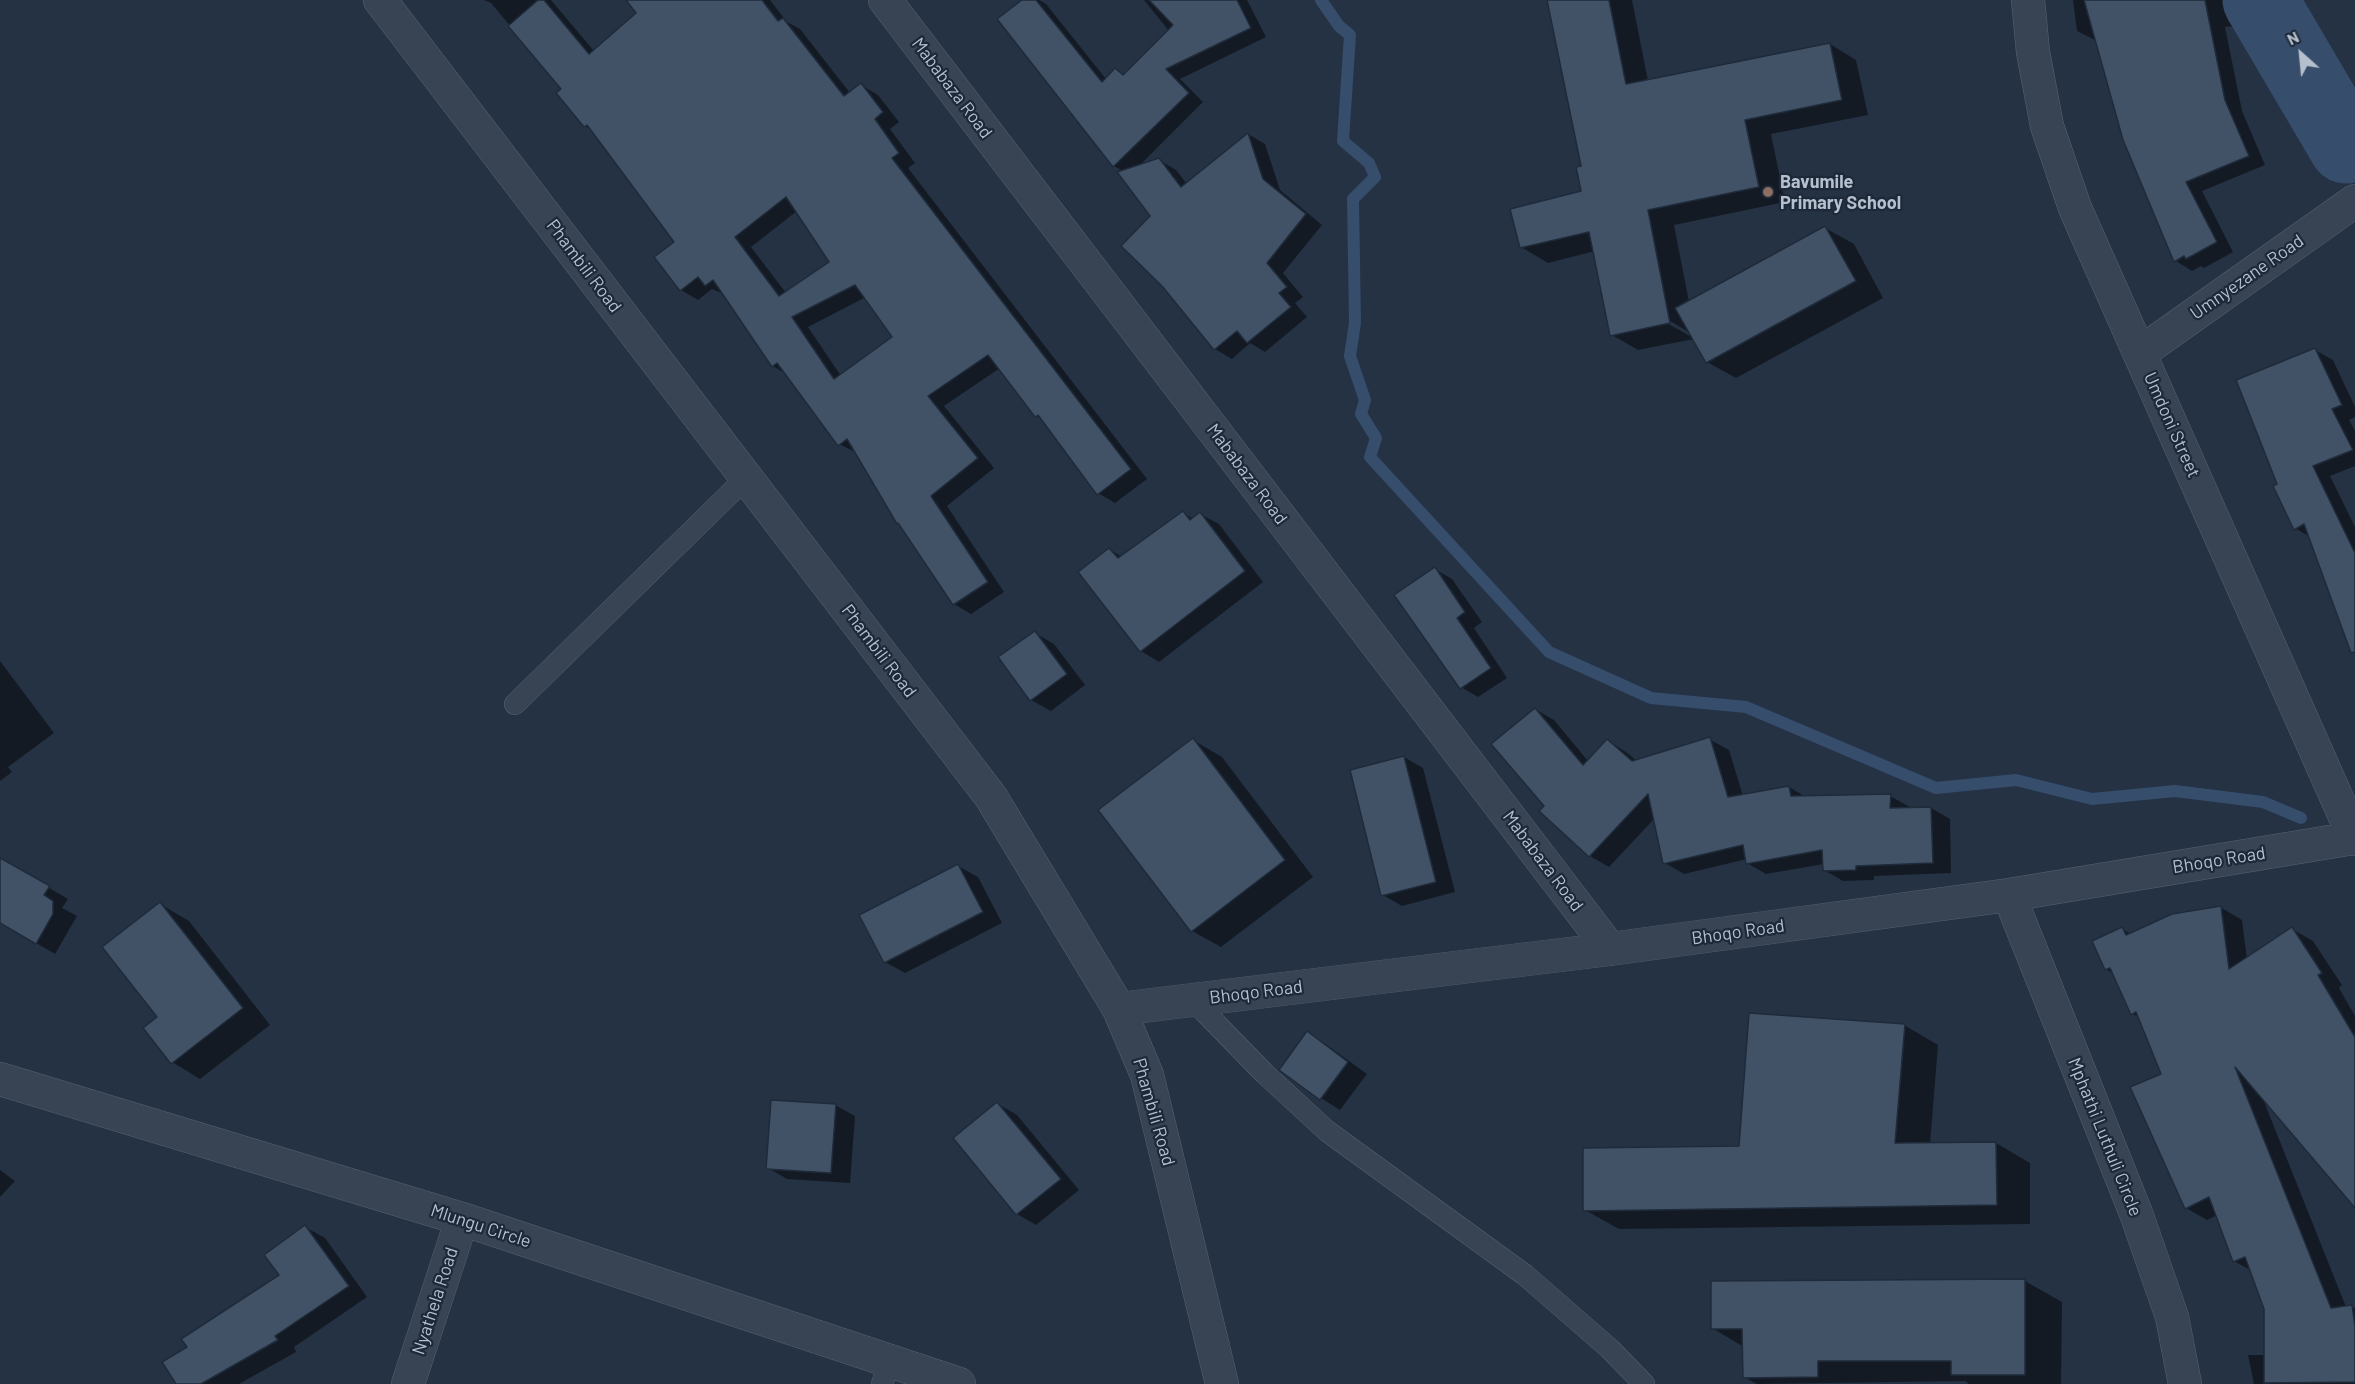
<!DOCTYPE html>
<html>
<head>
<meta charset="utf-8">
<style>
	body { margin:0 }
	#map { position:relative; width:2355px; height:1384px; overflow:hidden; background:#243244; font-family:Barlow,sans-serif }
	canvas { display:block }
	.north { position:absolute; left:2271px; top:24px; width:60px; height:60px; -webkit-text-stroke:4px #1d2939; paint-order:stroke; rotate:333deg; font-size:16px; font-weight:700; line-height:24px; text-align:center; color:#b5bfcd }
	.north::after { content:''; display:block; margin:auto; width:21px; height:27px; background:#b5bfcd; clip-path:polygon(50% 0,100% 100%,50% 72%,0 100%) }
</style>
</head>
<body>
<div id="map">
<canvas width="2355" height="1384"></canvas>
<div class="north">N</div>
</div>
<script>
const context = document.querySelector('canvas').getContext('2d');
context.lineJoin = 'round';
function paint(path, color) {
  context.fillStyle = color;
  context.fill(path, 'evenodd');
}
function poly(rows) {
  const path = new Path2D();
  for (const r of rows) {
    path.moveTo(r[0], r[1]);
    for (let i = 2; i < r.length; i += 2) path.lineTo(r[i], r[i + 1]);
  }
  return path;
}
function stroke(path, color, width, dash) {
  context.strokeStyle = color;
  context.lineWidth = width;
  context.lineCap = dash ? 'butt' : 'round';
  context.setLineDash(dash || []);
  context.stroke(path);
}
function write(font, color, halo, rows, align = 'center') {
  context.font = font + ' Barlow,sans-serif';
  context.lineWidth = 4.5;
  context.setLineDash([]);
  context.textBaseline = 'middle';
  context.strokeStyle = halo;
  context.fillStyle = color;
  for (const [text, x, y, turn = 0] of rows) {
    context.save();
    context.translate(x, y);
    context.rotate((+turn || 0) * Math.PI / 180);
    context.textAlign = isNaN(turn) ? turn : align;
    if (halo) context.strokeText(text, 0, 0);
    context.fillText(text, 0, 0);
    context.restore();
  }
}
paint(poly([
	[484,0,551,0,594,51,653,0,770,0,787,22,800,29,850,93,861,85,878,95,899,122,890,129,915,163,908,168,1147,479,1115,503,1098,493,1044,420,1036,416,1000,368,944,406,994,468,947,506,1004,592,971,614,954,604,902,525,898,523,857,453,839,444,786,374,773,366,724,294,712,289,698,300,681,290,676,242,592,130,585,126,563,89,491,3],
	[797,211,831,262,786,293,751,247],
	[866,297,894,338,841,376,808,327],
	[1024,0,1039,0,1046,4,1106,79,1115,70,1125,75,1169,31,1144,0,1247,0,1266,37,1180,79,1203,102,1139,166,1159,160,1176,170,1187,184,1248,134,1265,144,1280,190,1322,225,1283,273,1303,297,1295,303,1307,317,1265,352,1250,343,1232,359,1215,349,1152,216,1123,171,1114,166,1000,19],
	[1549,0,1632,0,1648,81,1830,44,1856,60,1868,115,1771,134,1785,202,1674,225,1689,302,1825,228,1854,244,1883,298,1736,378,1707,362,1694,339,1638,350,1612,335,1595,251,1548,263,1521,247,1583,192,1583,167],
	[1665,318,1692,334,1692,337,1663,321],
	[2073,0,2237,0,2238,26,2225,27,2242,111,2265,165,2202,191,2233,252,2204,268,2201,266,2192,271,2176,261,2097,41,2077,31],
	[2315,350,2333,360,2355,407,2355,417,2349,420,2355,431,2355,466,2330,476,2355,527,2355,636,2310,537,2295,528,2279,485],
	[1183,513,1194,519,1200,514,1219,524,1263,582,1159,662,1141,651,1109,549,1122,557],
	[1435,569,1452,579,1482,622,1474,628,1507,678,1478,697,1461,687],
	[1035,633,1054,644,1085,685,1051,711,1031,700],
	[0,661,54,733,8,767,12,772,0,781],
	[1535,709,1554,720,1588,761,1607,740,1626,752,1637,761,1709,739,1729,750,1743,796,1789,787,1806,797,1890,796,1910,807,1909,809,1931,808,1950,819,1951,873,1874,876,1874,880,1843,881,1824,870,1824,864,1766,874,1747,863,1747,859,1684,874,1665,863,1655,818,1609,867,1590,856,1541,811,1546,806],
	[1193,740,1222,757,1313,877,1221,947,1192,931],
	[1404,757,1423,768,1455,892,1402,906,1383,895],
	[0,859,68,899,62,908,77,916,55,954,0,922],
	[958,866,978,877,1002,923,905,973,885,962],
	[160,904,189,921,270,1025,200,1079,172,1062,159,1017],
	[2220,907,2242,920,2247,959,2292,929,2313,941,2342,985,2339,988,2355,1016,2355,1206,2263,1099,2346,1307,2355,1308,2355,1384,2254,1384,2248,1355,2266,1355,2266,1309,2252,1271,2234,1261,2217,1215,2207,1220,2186,1208,2163,1075,2140,1017,2132,1014,2114,974,2106,969,2122,929,2131,934],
	[1904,1025,1938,1045,1930,1144,1996,1143,2030,1163,2030,1224,1619,1229,1585,1210,1740,1147],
	[1308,1033,1327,1045,1367,1074,1340,1110,1321,1098],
	[998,1104,1017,1115,1079,1190,1036,1225,1017,1214],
	[835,1105,855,1116,850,1183,787,1179,768,1168],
	[0,1170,15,1181,0,1197],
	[305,1227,325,1238,367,1297,294,1347,296,1352,239,1384,178,1384,189,1347,281,1275],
	[2025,1281,2062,1302,2061,1384,1969,1384,1965,1381,1757,1384,1744,1377,1744,1347,1712,1328]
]), '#0007');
stroke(poly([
	[1321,0,1339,26,1350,35,1343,141,1369,163,1375,177,1353,199,1355,323,1350,356,1365,400,1361,414,1376,438,1370,457,1549,652,1651,698,1746,707,1936,788,2016,780,2092,799,2175,791,2263,802,2301,818]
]), '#364d6c', 12);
stroke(poly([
	[2260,0,2346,146]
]), '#364d6c', 75);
const building = poly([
	[538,0,544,0,589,54,636,13,626,0,762,0,778,21,783,18,844,96,861,83,883,112,875,119,899,153,892,158,1131,469,1097,495,1038,415,1035,417,988,355,928,396,978,458,931,496,988,582,953,605,898,523,897,524,847,439,838,446,777,363,772,367,713,280,705,286,698,277,680,291,654,257,674,242,587,125,584,127,556,93,561,89,508,26,538,0],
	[786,197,829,262,779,296,735,237,786,197],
	[855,285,892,337,834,379,792,317,855,285],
	[1022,0,1036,0,1102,82,1115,68,1123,75,1173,25,1149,0,1237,0,1251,28,1166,69,1189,93,1113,167,997,19,1022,0],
	[1547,0,1609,0,1626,84,1830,43,1842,100,1745,120,1759,187,1648,210,1670,323,1610,336,1589,232,1520,248,1510,209,1581,191,1576,167,1581,166,1547,0],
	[2084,0,2205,0,2225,100,2249,156,2186,182,2217,242,2186,259,2184,256,2174,262,2123,140,2084,0],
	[1248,133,1263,179,1306,214,1267,263,1287,287,1279,293,1291,307,1247,343,1237,331,1214,350,1162,286,1121,246,1150,216,1117,172,1159,158,1181,187,1248,133],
	[1825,226,1856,281,1706,363,1675,308,1825,226],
	[2315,348,2342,405,2332,409,2353,450,2313,466,2355,553,2355,652,2351,653,2304,524,2294,530,2273,486,2277,484,2236,380,2315,348],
	[1183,511,1190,520,1200,512,1245,571,1140,652,1078,572,1109,548,1118,558,1183,511],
	[1435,567,1465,612,1457,618,1491,668,1460,689,1394,595,1435,567],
	[1035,631,1067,674,1030,701,998,657,1035,631],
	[1535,708,1583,765,1607,739,1632,761,1710,737,1728,797,1789,786,1791,796,1891,794,1890,808,1931,807,1933,863,1856,866,1856,870,1823,871,1822,850,1746,864,1743,845,1663,864,1648,794,1589,857,1539,811,1544,806,1491,744,1535,708],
	[1193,738,1285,860,1191,932,1098,810,1193,738],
	[1404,756,1436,882,1381,896,1350,770,1404,756],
	[0,858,50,886,44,895,53,901,53,914,36,944,0,923,0,858],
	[958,864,983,912,884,963,859,915,958,864],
	[160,902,243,1008,171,1064,143,1028,157,1017,102,947,160,902],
	[2221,906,2229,969,2292,927,2322,973,2318,975,2355,1037,2355,1208,2235,1067,2331,1308,2352,1305,2355,1327,2355,1382,2264,1383,2264,1309,2245,1257,2233,1262,2209,1197,2185,1209,2130,1087,2161,1074,2136,1012,2131,1015,2110,968,2105,970,2092,941,2122,927,2126,935,2172,914,2221,906],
	[1749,1013,1905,1024,1895,1143,1996,1142,1997,1205,1583,1211,1583,1148,1739,1146,1749,1013],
	[1307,1031,1348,1062,1320,1100,1279,1070,1307,1031],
	[771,1100,836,1104,831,1173,766,1169,771,1100],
	[997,1102,1061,1179,1016,1215,953,1138,997,1102],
	[305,1225,349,1286,275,1336,278,1340,201,1384,176,1384,162,1362,187,1347,181,1339,279,1275,264,1255,305,1225],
	[2025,1279,2025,1375,1951,1375,1951,1361,1818,1361,1818,1377,1743,1378,1742,1329,1711,1329,1711,1281,2025,1279]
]);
paint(building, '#425266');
stroke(building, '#1f2b3b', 1.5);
const service = poly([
	[515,704,746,478],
	[1193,1000,1264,1073,1327,1131,1525,1275,1610,1349,1644,1384],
	[882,1384,889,1362]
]);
const minor = poly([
	[885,0,1610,949],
	[2028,0,2033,52,2047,126,2075,208,2355,839],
	[2140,353,2355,201],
	[2009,895,2137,1216,2172,1317,2185,1384],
	[1119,1009,1610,949,2009,895,2354,838],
	[0,1079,462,1219,959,1384],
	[408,1384,462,1219]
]);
const tertiary = poly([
	[380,0,991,797,1119,1009,1147,1075,1222,1384]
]);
stroke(service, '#566270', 22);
stroke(minor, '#566270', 34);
stroke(tertiary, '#566270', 34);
stroke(service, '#384453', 21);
stroke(minor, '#384453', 33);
stroke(tertiary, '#384453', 33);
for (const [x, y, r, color] of [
	[1768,192,6,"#8d6e63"]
]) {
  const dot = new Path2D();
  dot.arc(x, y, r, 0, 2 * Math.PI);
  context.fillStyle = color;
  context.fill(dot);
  stroke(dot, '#1d2939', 2);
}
write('18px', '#b5bfcd', '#1d2939', [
	["Mababaza Road",952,88,53],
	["Phambili Road",584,266,53],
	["Umnyezane Road",2247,277,-35],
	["Umdoni Street",2172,425,66],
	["Mababaza Road",1247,474,53],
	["Phambili Road",879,651,53],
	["Bhoqo Road",2219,860,-9],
	["Mababaza Road",1543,861,53],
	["Bhoqo Road",1738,932,-8],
	["Bhoqo Road",1256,992,-7],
	["Phambili Road",1154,1112,74],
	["Mphathi Luthuli Circle",2105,1137,68],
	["Mlungu Circle",481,1226,18],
	["Nyathela Road",435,1301,-72]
]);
write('bold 18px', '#b5bfcd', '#1d2939', [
	["Bavumile",1780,182],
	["Primary School",1780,203]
], 'left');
</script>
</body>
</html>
